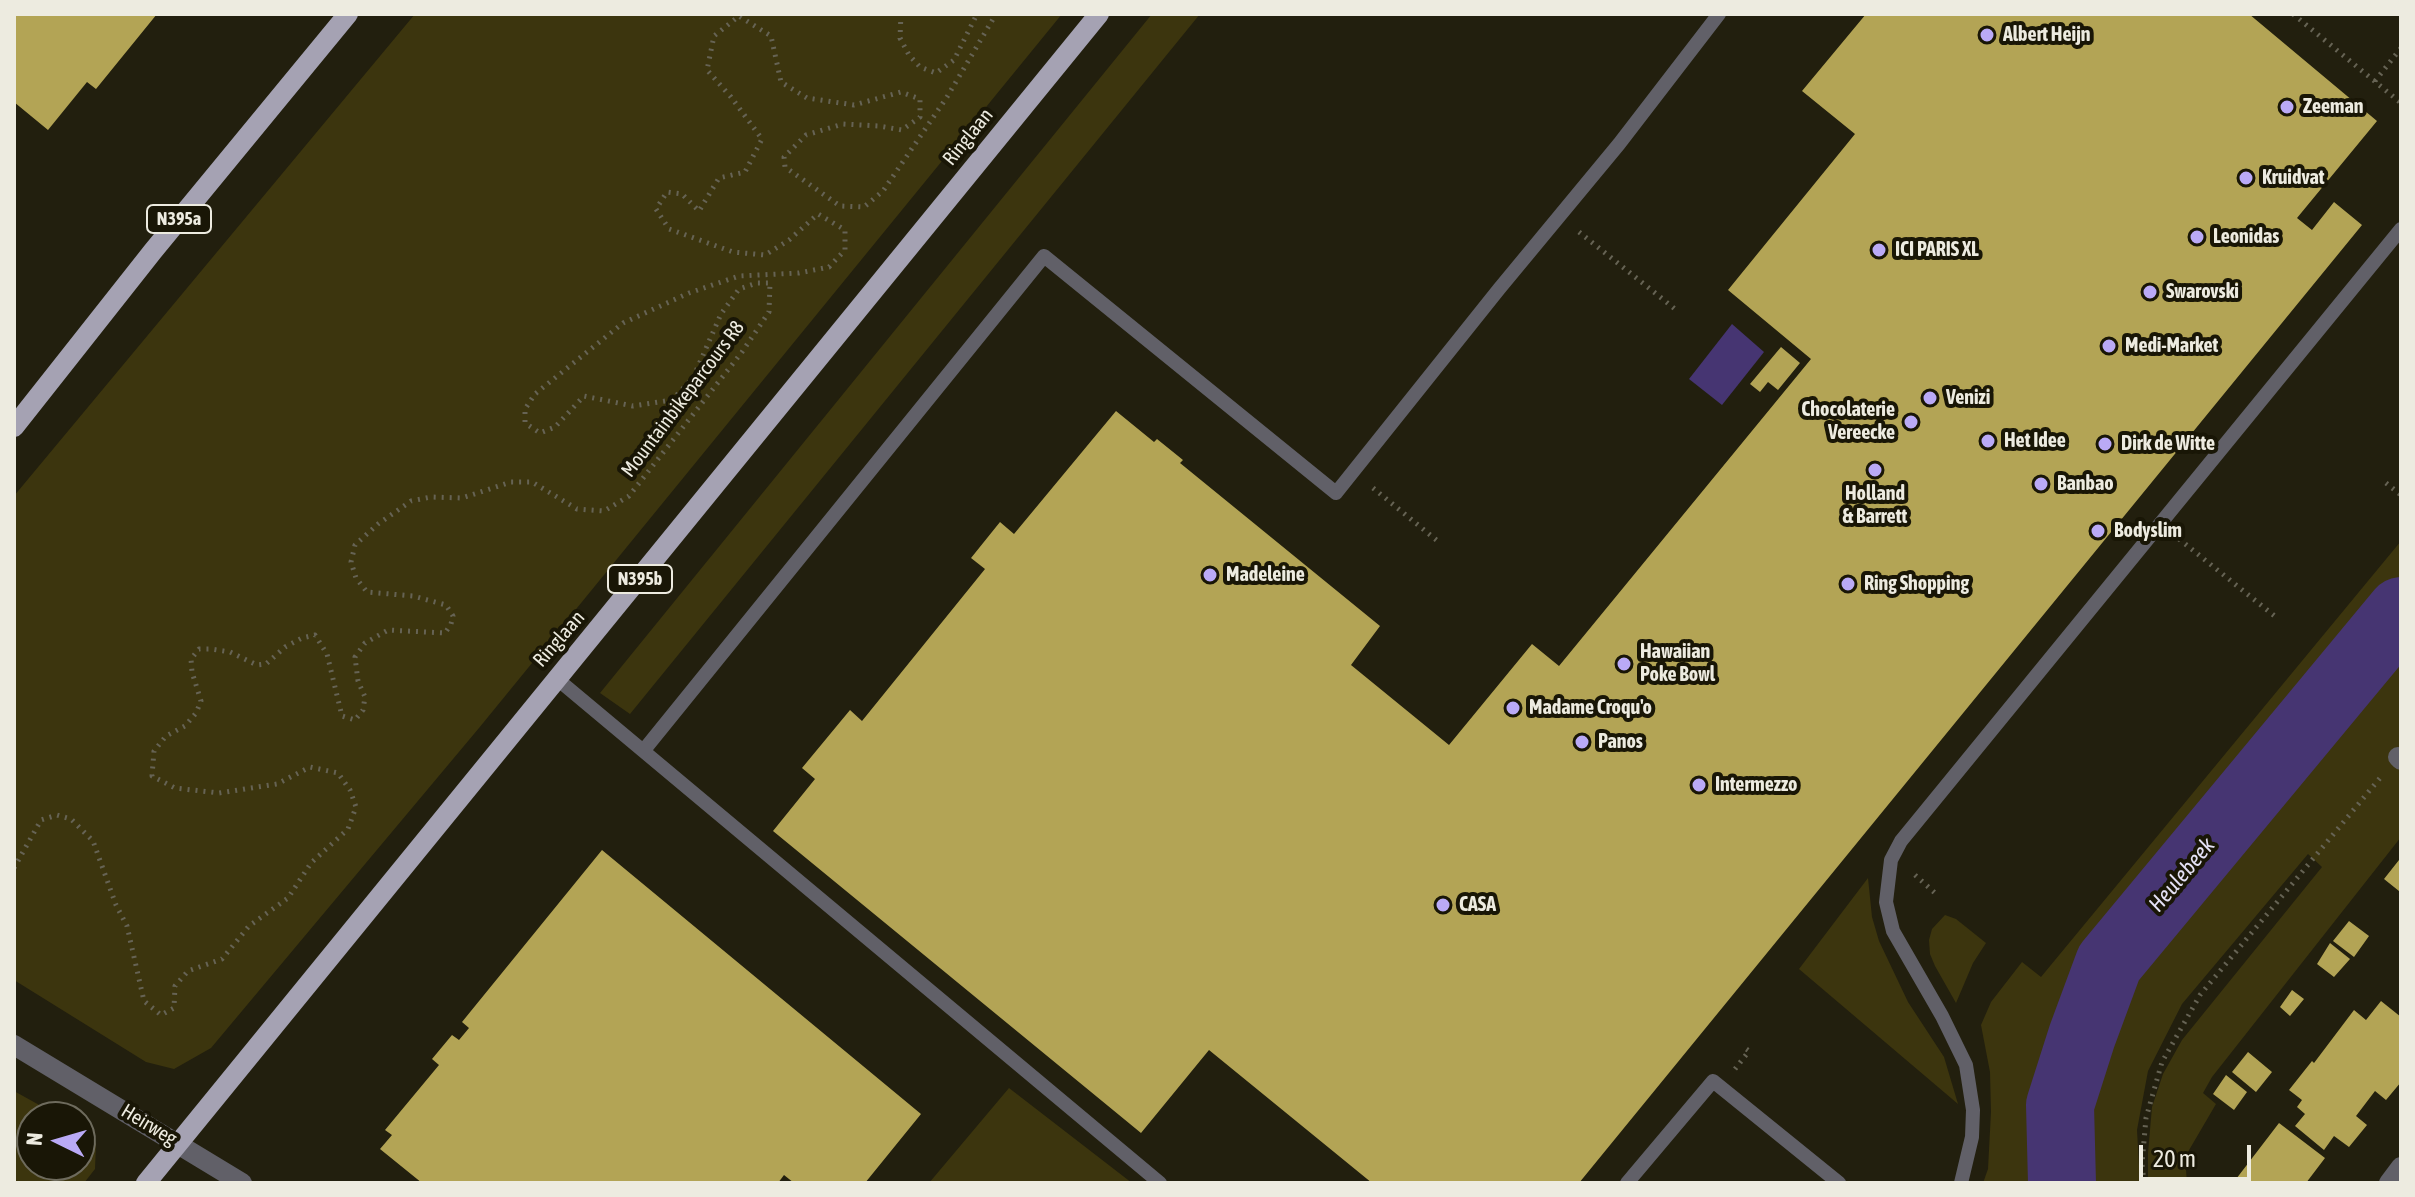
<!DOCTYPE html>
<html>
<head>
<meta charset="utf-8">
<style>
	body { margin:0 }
	#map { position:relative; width:2415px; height:1197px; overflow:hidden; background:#221f0e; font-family:"Asap Condensed",sans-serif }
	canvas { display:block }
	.frame { position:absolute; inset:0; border:16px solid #edebe0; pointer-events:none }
	.north { position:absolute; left:16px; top:1101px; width:80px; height:80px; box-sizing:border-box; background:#191606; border:2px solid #6e6b5d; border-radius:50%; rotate:275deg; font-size:22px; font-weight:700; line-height:32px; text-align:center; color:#edebe0 }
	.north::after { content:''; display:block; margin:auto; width:28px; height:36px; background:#baaaf6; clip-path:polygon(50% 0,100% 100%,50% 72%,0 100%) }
	.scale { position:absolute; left:2139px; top:1145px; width:112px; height:36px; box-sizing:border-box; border:4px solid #edebe0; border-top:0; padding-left:10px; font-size:24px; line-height:28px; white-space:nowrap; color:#edebe0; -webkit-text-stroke:6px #191606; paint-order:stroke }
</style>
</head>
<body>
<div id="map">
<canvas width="2415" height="1197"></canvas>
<div class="frame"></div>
<div class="north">N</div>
<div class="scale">20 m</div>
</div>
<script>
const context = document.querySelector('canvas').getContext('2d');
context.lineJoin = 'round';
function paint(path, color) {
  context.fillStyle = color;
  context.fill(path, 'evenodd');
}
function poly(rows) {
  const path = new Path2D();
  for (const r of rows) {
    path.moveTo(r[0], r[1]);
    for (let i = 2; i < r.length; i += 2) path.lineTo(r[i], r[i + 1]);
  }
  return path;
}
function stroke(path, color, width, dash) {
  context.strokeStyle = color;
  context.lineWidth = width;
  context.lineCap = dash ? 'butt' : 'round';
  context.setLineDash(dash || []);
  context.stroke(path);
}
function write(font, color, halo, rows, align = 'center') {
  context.font = font + ' "Asap Condensed",sans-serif';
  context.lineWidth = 8;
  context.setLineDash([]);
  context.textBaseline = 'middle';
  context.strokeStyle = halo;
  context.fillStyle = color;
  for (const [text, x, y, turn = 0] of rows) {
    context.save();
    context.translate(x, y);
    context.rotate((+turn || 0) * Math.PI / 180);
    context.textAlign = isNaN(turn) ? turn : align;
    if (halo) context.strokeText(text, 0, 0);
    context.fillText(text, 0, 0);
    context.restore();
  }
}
paint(poly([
	[415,14,1062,14,479,728,211,1048,174,1069,146,1062,14,980,14,496],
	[1152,14,1200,14,630,714,600,693],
	[2401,541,2401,586,2134,900,2096,961,2069,1026,2048,1109,2045,1183,1983,1183,1988,1169,1991,1112,1990,1072,1981,1025,1991,1002,2022,962,2041,977],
	[2401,652,2401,837,2212,1077,2203,1093,2216,1104,2185,1157,2187,1183,2148,1183,2148,1153,2152,1107,2163,1074,2182,1040,2322,867,2308,854,2182,1004,2148,1071,2137,1130,2140,1183,2081,1183,2078,1151,2080,1084,2109,1012,2147,942,2342,724],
	[1868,878,1872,917,1879,941,1908,1002,1944,1057,1958,1104,1799,969],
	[1945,915,1956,919,1986,943,1973,963,1956,1003,1935,966,1930,954,1929,940,1932,929],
	[1009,1088,1132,1183,929,1183],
	[14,1091,61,1117,32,1117,32,1165,80,1165,80,1132,96,1144,95,1169,84,1183,14,1183]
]), '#3c350e');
paint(poly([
	[1732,324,1764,352,1722,405,1689,379]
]), '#463572');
stroke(poly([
	[2062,1183,2060,1105,2082,1036,2109,963,2401,611]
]), '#463572', 68);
paint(poly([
	[14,14,157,14,96,89,87,82,48,130,14,102],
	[1866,14,2249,14,2377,121,2297,218,2312,230,2334,202,2362,225,1579,1183,1372,1183,1209,1050,1141,1133,773,831,815,779,802,768,850,710,862,721,985,569,971,558,1000,522,1014,534,1116,411,1154,442,1157,439,1183,460,1180,463,1380,626,1351,665,1449,745,1532,644,1559,666,1811,359,1728,290,1855,134,1802,91],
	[1781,347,1800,363,1778,390,1768,382,1760,392,1750,384],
	[602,850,921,1114,865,1183,794,1183,784,1175,778,1183,422,1183,380,1149,392,1135,385,1130,439,1065,432,1059,452,1035,459,1040,469,1028,462,1022],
	[2399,860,2401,888,2399,891,2384,879],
	[2349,921,2369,936,2354,957,2333,941],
	[2330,943,2350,959,2334,977,2317,964],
	[2292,990,2304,999,2290,1016,2280,1007],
	[2381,1001,2401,1017,2401,1082,2386,1100,2375,1091,2356,1116,2367,1125,2349,1147,2334,1136,2324,1150,2295,1126,2305,1114,2297,1107,2302,1100,2289,1090,2312,1061,2314,1063,2354,1010,2366,1020],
	[2248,1052,2272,1072,2256,1092,2232,1072],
	[2226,1075,2247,1092,2234,1110,2213,1094],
	[2279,1123,2325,1158,2306,1183,2233,1183]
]), '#b3a455');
stroke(poly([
	[901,14,900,38,909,55,920,67,936,73,954,60,977,14],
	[2293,14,2401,103],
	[2375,81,2401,48],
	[1579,232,1675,309],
	[2386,483,2401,495],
	[1373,488,1440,543],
	[2179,539,2277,618],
	[14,868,41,820,57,815,71,819,93,841,116,905,127,926,144,1001,161,1015,174,1008,175,986,188,971,222,959,249,926,288,898,311,863,348,829,356,807,350,790,338,773,310,767,277,784,219,793,175,788,152,776,154,751,166,736,185,726,196,713,201,701,192,672,191,659,199,649,211,649,230,652,257,665,266,664,285,647,302,638,315,635,327,654,342,716,355,720,363,710,365,697,358,681,355,657,365,643,388,630,445,633,451,624,453,616,446,605,413,596,367,592,356,578,351,562,355,545,378,524,411,501,431,497,462,498,511,482,532,482,577,509,604,511,629,496,742,352,769,312,770,283,757,283,739,289,721,314,693,378,672,400,633,406,584,396,555,427,540,433,525,423,525,409,535,394,623,323,689,293,739,276,799,273,829,267,845,250,845,230,818,214,789,240,765,255,733,252,669,229,656,209,667,192,682,194,699,211,719,178,745,172,762,139,731,97,707,70,714,36,739,16,771,36,781,82,807,98,854,105,901,92,920,99,920,117,902,130,879,126,843,124,806,135,784,157,785,167,840,206,864,207,883,191,947,97,996,14],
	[1915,875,1935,893],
	[1735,1069,1749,1051,1742,1046],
	[2144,1183,2142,1164,2146,1118,2162,1062,2200,995,2380,778]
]), '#666354', 5, [2, 6]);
stroke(poly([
	[556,678,1160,1183],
	[644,750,1044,256,1336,493,1499,289,1619,144,1719,14],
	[1627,1183,1713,1081,1839,1183],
	[1961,1183,1972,1137,1973,1110,1966,1065,1942,1016,1893,931,1886,902,1891,860,1901,841,2401,229]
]), '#616068', 14);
stroke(poly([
	[2398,757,2401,760],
	[14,1045,242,1183],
	[2389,1183,2401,1167]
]), '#616068', 20);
stroke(poly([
	[14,427,153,251,348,14],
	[146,1183,1099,14]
]), '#a5a2b3', 20);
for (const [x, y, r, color] of [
	[1987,35,8,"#baaaf6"],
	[2287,107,8,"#baaaf6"],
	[2246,178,8,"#baaaf6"],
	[2197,237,8,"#baaaf6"],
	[1879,250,8,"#baaaf6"],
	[2150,292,8,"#baaaf6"],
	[2109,346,8,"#baaaf6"],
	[1930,398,8,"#baaaf6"],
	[1911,422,8,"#baaaf6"],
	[1988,441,8,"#baaaf6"],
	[2105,444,8,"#baaaf6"],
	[1875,470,8,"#baaaf6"],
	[2041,484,8,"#baaaf6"],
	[2098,531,8,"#baaaf6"],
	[1210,575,8,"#baaaf6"],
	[1848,584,8,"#baaaf6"],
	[1624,664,8,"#baaaf6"],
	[1513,708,8,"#baaaf6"],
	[1582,742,8,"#baaaf6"],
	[1699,785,8,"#baaaf6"],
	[1443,905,8,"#baaaf6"]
]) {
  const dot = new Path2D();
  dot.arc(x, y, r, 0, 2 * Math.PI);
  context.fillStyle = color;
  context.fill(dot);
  stroke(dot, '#191606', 3);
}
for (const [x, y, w] of [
	[179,219,64],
	[640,579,64]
]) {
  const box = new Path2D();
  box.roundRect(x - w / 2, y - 14, w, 28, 6);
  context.fillStyle = '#191606';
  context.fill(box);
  stroke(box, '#edebe0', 2);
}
write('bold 18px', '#edebe0', null, [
	["N395a",179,219],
	["N395b",640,579]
]);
write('bold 20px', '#edebe0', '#191606', [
	["Albert Heijn",2003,35],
	["Zeeman",2303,107],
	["Kruidvat",2262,178],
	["Leonidas",2213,237],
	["ICI PARIS XL",1895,250],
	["Swarovski",2166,292],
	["Medi-Market",2125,346],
	["Venizi",1946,398],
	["Chocolaterie",1895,410,"right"],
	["Vereecke",1895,433,"right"],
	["Het Idee",2004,441],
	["Dirk de Witte",2121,444],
	["Banbao",2057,484],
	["Holland",1875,494,"center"],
	["& Barrett",1875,517,"center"],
	["Bodyslim",2114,531],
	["Madeleine",1226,575],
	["Ring Shopping",1864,584],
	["Hawaiian",1640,652],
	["Poke Bowl",1640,675],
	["Madame Croqu'o",1529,708],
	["Panos",1598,742],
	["Intermezzo",1715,785],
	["CASA",1459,905]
], 'left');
write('20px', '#edebe0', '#191606', [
	["Ringlaan",968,137,-51],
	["Mountainbikeparcours R8",683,399,-53],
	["Ringlaan",559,639,-49],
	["Heirweg",149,1125,31]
]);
write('italic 22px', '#e5e2f5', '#191606', [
	["Heulebeek",2182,875,-50]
]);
</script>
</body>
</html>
